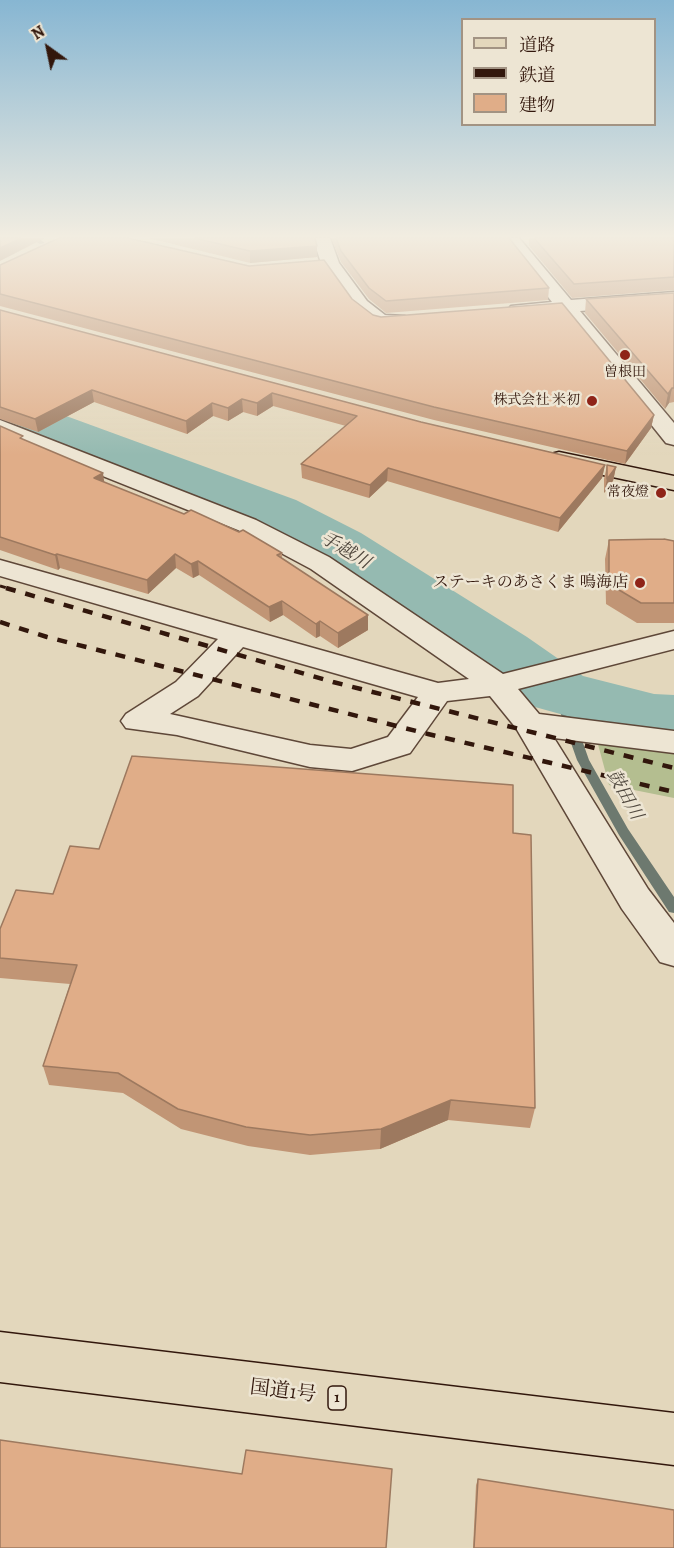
<!DOCTYPE html>
<html>
<head>
<meta charset="utf-8">
<style>
	body { margin:0 }
	#map { position:relative; width:674px; height:1548px; overflow:hidden; background:#e3d7bc; font-family:Alegreya,"Noto Serif JP",serif }
	canvas { display:block }
	.legend { position:absolute; left:461px; top:18px; width:195px; height:108px; box-sizing:border-box; background:#ede5d3; border:2px solid #a29383; margin:0; padding:8px 10px; list-style:none; font-size:18px; color:#32170c }
	.legend li { display:flex; align-items:center; gap:12px; height:30px }
	.legend b { width:30px; border:2px solid #a29383 }
	.north { position:absolute; left:18px; top:18px; width:60px; height:60px; -webkit-text-stroke:4px #ede5d3; paint-order:stroke; rotate:327deg; font-size:16px; font-weight:700; line-height:24px; text-align:center; color:#32170c }
	.north::after { content:''; display:block; margin:auto; width:21px; height:27px; background:#32170c; clip-path:polygon(50% 0,100% 100%,50% 72%,0 100%) }
</style>
</head>
<body>
<div id="map">
<canvas width="674" height="1548"></canvas>
<ul class="legend">
<li><b style="height:8px;background:#e3d7bc"></b>道路</li>
<li><b style="height:8px;background:#32170c"></b>鉄道</li>
<li><b style="height:16px;background:#e0ad88"></b>建物</li>
</ul>
<div class="north">N</div>
</div>
<script>
const context = document.querySelector('canvas').getContext('2d');
context.lineJoin = 'round';
function paint(path, color) {
  context.fillStyle = color;
  context.fill(path, 'evenodd');
}
function poly(rows) {
  const path = new Path2D();
  for (const r of rows) {
    path.moveTo(r[0], r[1]);
    for (let i = 2; i < r.length; i += 2) path.lineTo(r[i], r[i + 1]);
  }
  return path;
}
function stroke(path, color, width, dash) {
  context.strokeStyle = color;
  context.lineWidth = width;
  context.lineCap = dash ? 'butt' : 'round';
  context.setLineDash(dash || []);
  context.stroke(path);
}
function write(font, color, halo, rows, align = 'center') {
  context.font = font + ' Alegreya,"Noto Serif JP",serif';
  context.lineWidth = 5;
  context.setLineDash([]);
  context.textBaseline = 'middle';
  context.strokeStyle = halo;
  context.fillStyle = color;
  for (const [text, x, y, turn = 0] of rows) {
    context.save();
    context.translate(x, y);
    context.rotate((+turn || 0) * Math.PI / 180);
    context.textAlign = isNaN(turn) ? turn : align;
    if (halo) context.strokeText(text, 0, 0);
    context.fillText(text, 0, 0);
    context.restore();
  }
}
paint(poly([
	[596,737,674,747,674,798,609,785]
]), '#b4be90');
paint(poly([
	[30,238,38,238,45,243,40,244,30,238],
	[559,688,565,692,589,760,628,829,674,897,674,913,669,912,619,835,577,760,553,692,559,688]
]), '#6d796f');
paint(poly([
	[0,393,17,398,296,500,361,533,527,637,583,676,654,694,674,695,674,741,654,740,535,707,481,665,319,557,256,524,0,425,0,393]
]), '#95bab1');
const minor = poly([
	[313,238,330,238,339,263,367,301,385,315,405,316,408,320,405,324,381,327,374,325,353,309,321,263,313,238],
	[502,238,519,238,571,300,674,292,674,304,580,311,674,423,674,445,666,443,561,312,518,316,511,314,508,310,511,306,552,302,502,238],
	[0,420,256,520,329,557,503,674,674,631,674,649,518,689,539,714,674,731,674,753,554,738,648,889,674,923,674,966,660,962,622,909,516,728,490,696,447,701,410,753,352,771,310,767,177,735,126,728,121,721,126,714,176,682,218,639,0,576,0,560,438,683,469,679,311,569,238,530,0,435,0,420],
	[243,647,418,697,388,737,351,749,310,745,170,714,198,696,243,647]
]);
const major = poly([
	[559,452,674,476,674,490,551,464,547,459,551,454,559,452]
]);
const highway = poly([
	[0,1332,674,1413,674,1465,0,1382,0,1332]
]);
stroke(minor, '#5e4738', 3);
stroke(major, '#32170c', 3);
stroke(highway, '#32170c', 3);
paint(minor, '#ede5d3');
paint(major, '#e3d7bc');
paint(highway, '#e3d7bc');
stroke(poly([
	[0,586,11,589]
]), '#32170c', 3, [6, 6]);
stroke(poly([
	[6,588,333,682,674,768],
	[0,622,47,637,428,734,674,792]
]), '#32170c', 4.5, [10, 10]);
paint(poly([
	[148,238,315,238,317,246,317,257,250,263],
	[331,238,509,238,549,288,548,300,386,313,369,299,341,262],
	[529,238,674,238,674,290,572,298,529,246],
	[0,265,352,299,373,315,654,415,651,428,625,464,434,420,0,306],
	[674,293,674,402,669,403,665,409,585,313,586,299],
	[0,310,421,422,605,465,602,478,558,532,387,481,369,498,302,478,301,464,346,426,273,406,257,416,243,412,228,421,213,416,187,434,94,402,38,432,0,419],
	[0,426,24,440,104,482,282,553,282,558,368,615,368,630,338,648,320,636,316,638,283,615,270,622,199,575,193,578,176,568,148,594,60,568,58,570,0,550],
	[607,465,616,467,613,481,604,493,604,479],
	[609,540,674,541,674,623,637,623,606,604,605,559],
	[513,833,535,1108,530,1128,448,1120,380,1149,310,1155,248,1146,181,1129,123,1093,49,1085,43,1066,70,984,0,978,0,929,53,894,99,849],
	[478,1479,674,1548,473,1548,476,1485]
]), '#c19575');
paint(poly([
	[21,238,45,238,0,261,0,248],
	[317,246,317,257,250,263,250,251],
	[672,388,669,403,665,409,668,394],
	[92,390,94,402,38,432,35,419],
	[272,393,273,406,257,416,257,403],
	[242,399,243,412,228,421,228,408],
	[212,403,213,416,187,434,186,421],
	[654,415,651,428,625,464,627,451],
	[605,465,602,478,558,532,560,518],
	[616,467,613,481,604,493,607,479],
	[388,468,387,481,369,498,370,485],
	[103,473,105,487,94,478],
	[57,554,60,568,58,570,55,555],
	[175,554,176,568,148,594,147,580],
	[198,561,199,575,193,578,191,564],
	[282,601,283,615,270,622,269,607],
	[368,615,368,630,338,648,338,633],
	[320,621,320,636,316,638,316,624],
	[451,1100,448,1120,380,1149,381,1129]
]), '#9d795f');
const building = poly([
	[0,238,21,238,0,248,0,238],
	[59,238,128,238,249,266,324,260,352,299,373,315,381,317,562,303,654,415,627,451,434,407,0,294,0,265,59,238],
	[194,238,315,238,317,246,250,251,194,238],
	[336,238,509,238,549,288,386,301,369,288,341,251,336,238],
	[534,238,674,238,674,277,574,284,534,238],
	[674,293,674,388,672,388,668,394,586,299,674,293],
	[0,310,421,422,605,465,560,518,388,468,370,485,301,464,357,416,272,393,257,403,242,399,228,408,212,403,186,421,92,390,35,419,0,407,0,310],
	[0,426,23,436,20,438,103,473,94,478,184,514,191,510,239,532,243,530,282,553,277,555,368,615,338,633,320,621,316,624,282,601,269,607,198,561,191,564,175,554,147,580,57,554,55,555,0,537,0,426],
	[607,465,616,467,607,479,607,465],
	[664,539,674,541,674,603,641,603,609,584,609,540,664,539],
	[132,756,513,785,513,833,531,835,535,1108,451,1100,381,1129,310,1135,246,1127,178,1109,118,1073,43,1066,77,965,0,958,0,929,16,890,53,894,70,846,99,849,132,756],
	[0,1440,242,1474,246,1450,392,1469,386,1548,0,1548,0,1440],
	[478,1479,674,1510,674,1548,474,1548,478,1479]
]);
paint(building, '#e0ad88');
stroke(building, '#9d795f', 1.5);
const sky = context.createLinearGradient(0, 0, 0, 455);
sky.addColorStop(0, '#87b6d2');
sky.addColorStop(0.52, '#f2ede1');
sky.addColorStop(1, '#f2ede100');
context.fillStyle = sky;
context.fillRect(0, 0, 674, 455);
for (const [x, y, r, color] of [
	[625,355,6,"#8f2418"],
	[592,401,6,"#8f2418"],
	[661,493,6,"#8f2418"],
	[640,583,6,"#8f2418"]
]) {
  const dot = new Path2D();
  dot.arc(x, y, r, 0, 2 * Math.PI);
  context.fillStyle = color;
  context.fill(dot);
  stroke(dot, '#ede5d3', 2);
}
write('14px', '#32170c', '#ede5d3', [
	["曽根田",625,373,"center"],
	["株式会社 米初",580,401],
	["常夜燈",649,493]
], 'right');
for (const [x, y, w] of [
	[337,1398,18]
]) {
  const box = new Path2D();
  box.roundRect(x - w / 2, y - 12, w, 24, 4.5);
  context.fillStyle = '#ede5d3';
  context.fill(box);
  stroke(box, '#32170c', 1.5);
}
write('bold 15px', '#32170c', null, [
	["1",337,1398]
]);
write('16px', '#32170c', '#ede5d3', [
	["ステーキのあさくま 鳴海店",628,583]
], 'right');
write('italic 18px', '#50483e', '#ede5d3', [
	["手越川",345,551,31],
	["鼓田川",624,795,61]
]);
write('20px', '#32170c', '#ede5d3', [
	["国道1号",283,1392,7]
]);
</script>
</body>
</html>
